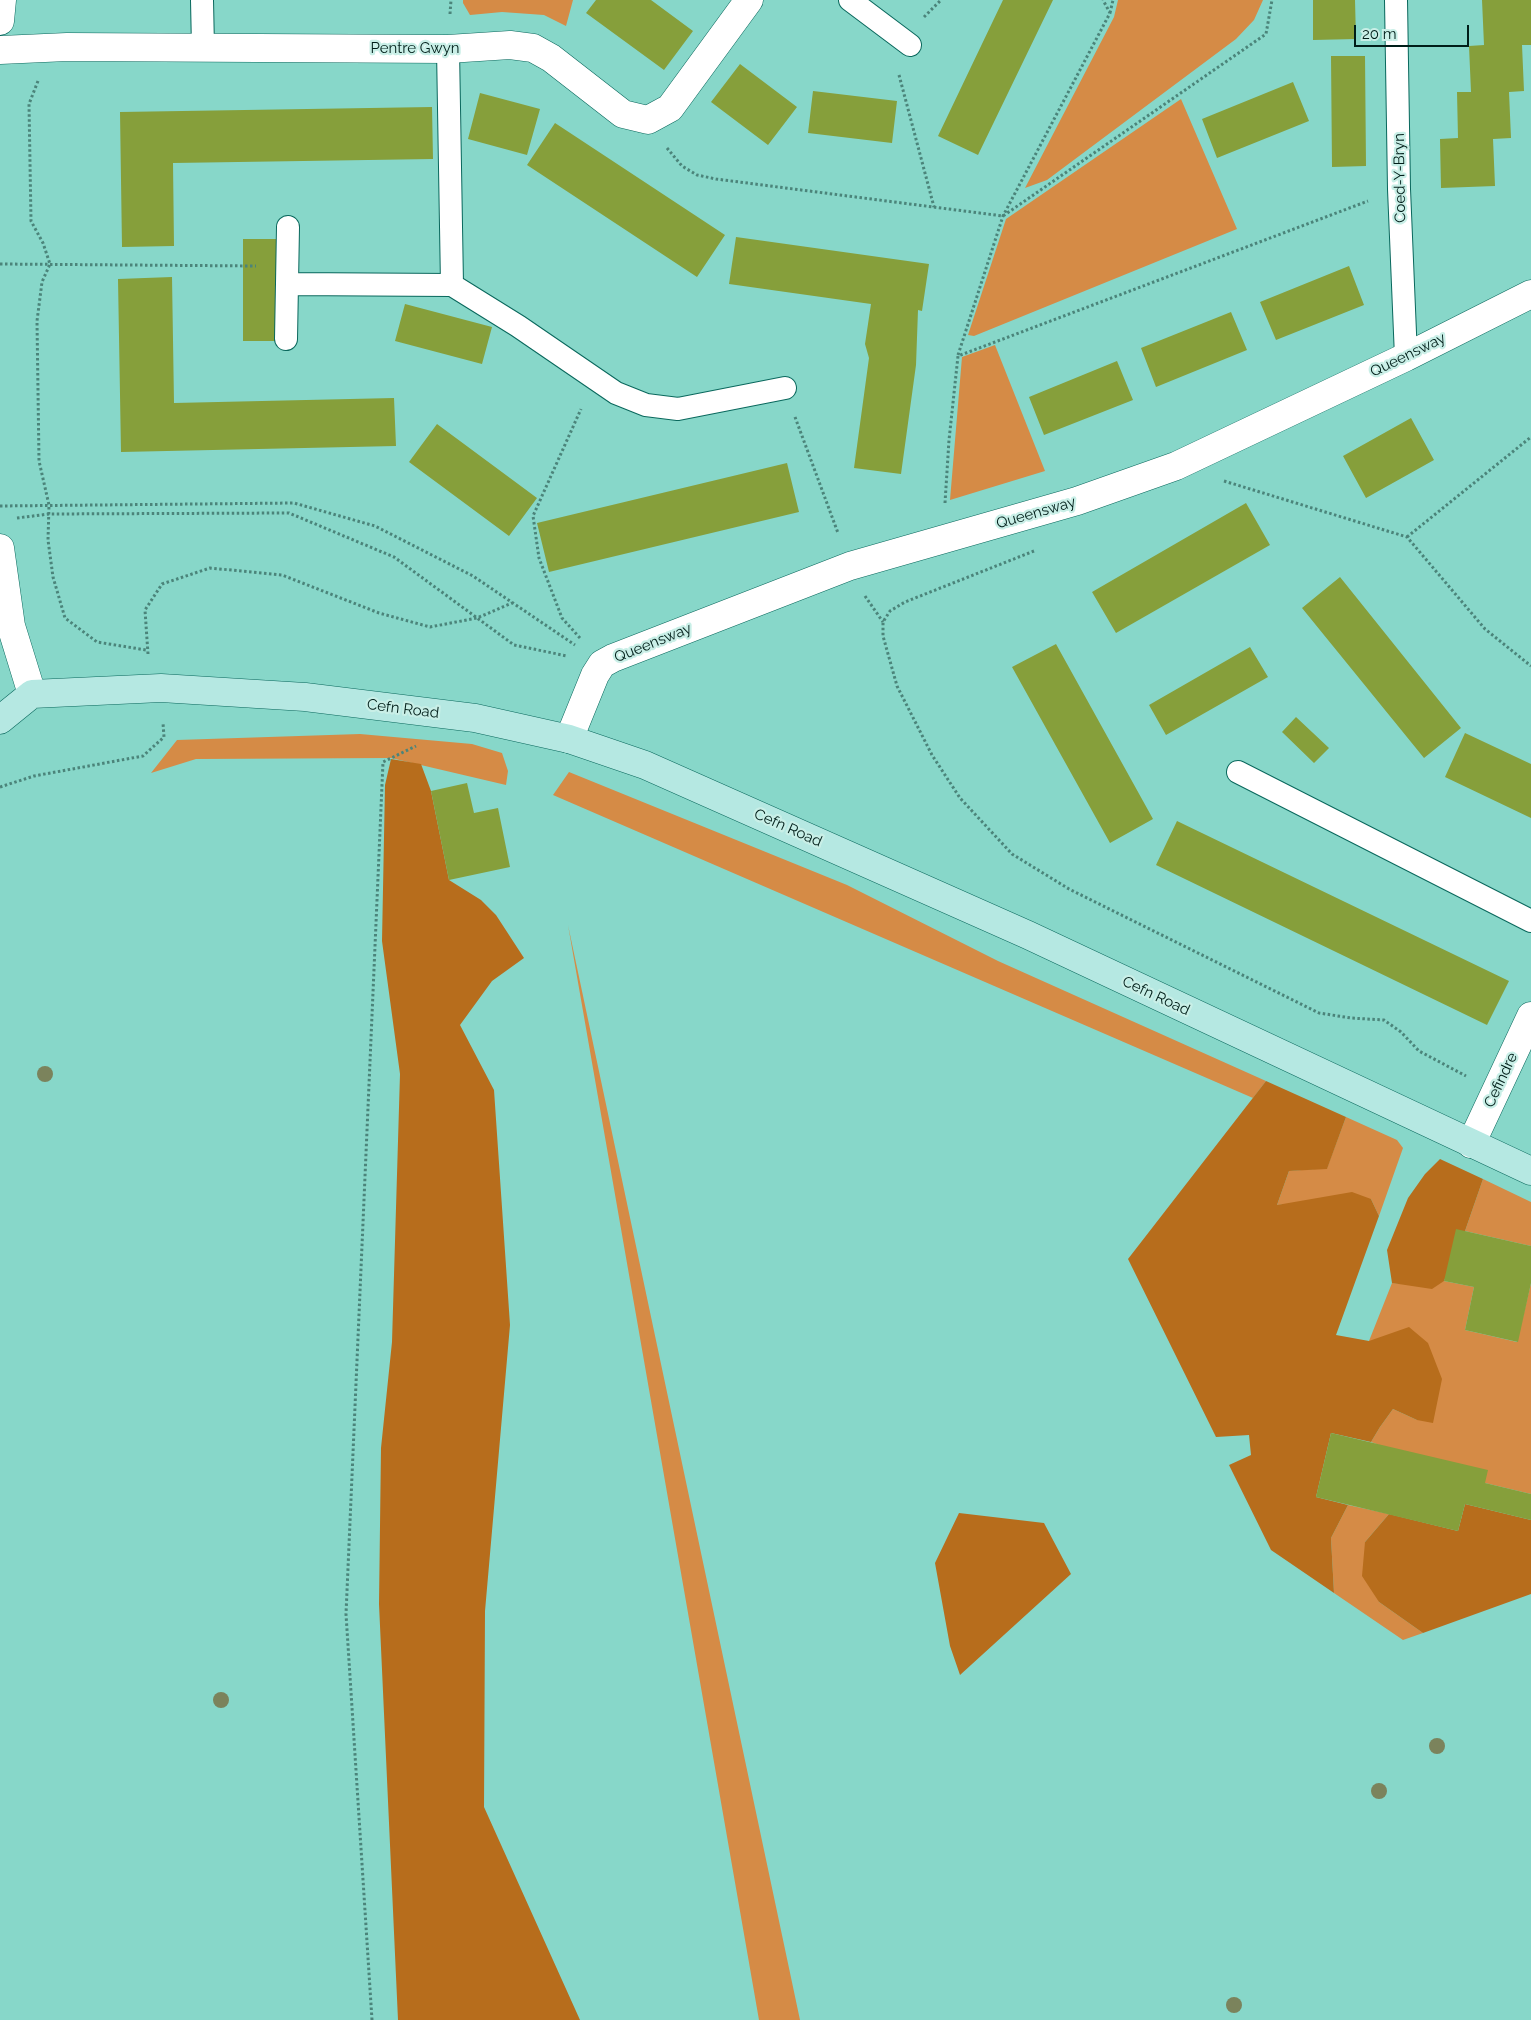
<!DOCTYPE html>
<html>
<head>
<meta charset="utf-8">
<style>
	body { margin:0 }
	#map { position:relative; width:1531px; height:2020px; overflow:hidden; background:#87d7c9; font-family:Raleway,sans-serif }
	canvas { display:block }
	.scale { position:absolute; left:1354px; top:25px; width:115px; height:22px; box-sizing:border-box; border:2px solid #001e19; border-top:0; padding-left:6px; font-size:15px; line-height:18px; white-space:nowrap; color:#001e19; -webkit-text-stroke:4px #c9efe7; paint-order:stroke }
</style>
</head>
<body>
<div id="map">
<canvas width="1531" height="2020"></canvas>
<div class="scale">20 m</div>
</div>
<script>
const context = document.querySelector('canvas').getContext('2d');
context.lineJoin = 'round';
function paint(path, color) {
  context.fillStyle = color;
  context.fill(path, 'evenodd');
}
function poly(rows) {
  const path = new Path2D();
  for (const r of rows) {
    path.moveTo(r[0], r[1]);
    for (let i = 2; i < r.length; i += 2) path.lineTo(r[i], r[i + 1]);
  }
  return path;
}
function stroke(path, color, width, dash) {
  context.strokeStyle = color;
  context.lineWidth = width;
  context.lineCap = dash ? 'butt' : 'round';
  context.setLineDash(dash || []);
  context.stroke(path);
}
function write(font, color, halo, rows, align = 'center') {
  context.font = font + ' Raleway,sans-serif';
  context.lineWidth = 4.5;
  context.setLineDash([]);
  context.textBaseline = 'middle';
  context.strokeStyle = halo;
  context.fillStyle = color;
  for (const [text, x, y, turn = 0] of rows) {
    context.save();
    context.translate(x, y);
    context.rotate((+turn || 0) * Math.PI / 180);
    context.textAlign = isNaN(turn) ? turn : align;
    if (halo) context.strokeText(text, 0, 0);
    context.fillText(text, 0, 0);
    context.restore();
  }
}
paint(poly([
	[463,0,573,0,566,26,544,15,502,12,470,15,463,3],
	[1118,0,1263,0,1254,20,1236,39,1047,180,1025,188,1114,17],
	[1181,99,1237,229,974,336,968,335,1006,219],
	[995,345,1045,471,950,500,962,357],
	[360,734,472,744,502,753,508,771,506,785,391,758,196,759,151,773,177,740],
	[569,772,847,885,998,961,1266,1081,1253,1098,553,795],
	[568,925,800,2020,759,2020],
	[1346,1117,1397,1140,1403,1148,1379,1216,1371,1199,1277,1205,1289,1171,1327,1168],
	[1483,1179,1531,1202,1531,1246,1465,1231],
	[1444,1281,1474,1287,1465,1330,1517,1342,1531,1283,1531,1494,1485,1483,1371,1442,1380,1427,1393,1409,1417,1420,1369,1341,1392,1283,1406,1284],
	[1348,1505,1389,1514,1365,1542,1379,1602,1423,1633,1403,1640,1334,1593,1331,1538]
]), '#d58b46');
paint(poly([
	[391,759,421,764,431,791,449,880,481,900,496,915,524,958,492,981,460,1025,494,1090,510,1325,485,1611,484,1807,580,2020,398,2020,379,1604,381,1448,392,1342,400,1074,382,941,385,785],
	[1266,1081,1346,1117,1327,1169,1289,1171,1277,1205,1352,1192,1371,1199,1379,1216,1336,1335,1369,1341,1409,1327,1428,1343,1442,1379,1433,1423,1417,1420,1393,1409,1380,1427,1371,1442,1331,1433,1316,1497,1348,1505,1331,1538,1334,1593,1271,1550,1229,1465,1251,1455,1249,1435,1216,1437,1128,1259],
	[1440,1159,1483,1179,1465,1231,1444,1281,1432,1289,1392,1283,1387,1250,1408,1198,1425,1174],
	[1465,1504,1531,1520,1531,1594,1423,1633,1379,1602,1362,1576,1365,1542,1389,1514,1458,1531],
	[959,1513,1044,1523,1071,1574,960,1675,950,1646,935,1563]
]), '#b76d1c');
paint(poly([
	[596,0,651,0,693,31,664,70,586,13],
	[1003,0,1053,0,978,155,938,136],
	[1313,0,1355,0,1356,39,1313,40],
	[1482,0,1531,0,1531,45,1522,45,1524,91,1509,92,1511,138,1493,139,1495,186,1441,188,1440,139,1458,138,1457,92,1471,92,1469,46,1484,45],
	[1331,56,1365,56,1366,166,1332,167],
	[740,64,797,107,768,145,711,102],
	[1293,82,1309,121,1217,158,1202,119],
	[813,91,897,101,892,143,808,133],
	[480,93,540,109,527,155,468,139],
	[432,107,433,159,173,163,174,246,122,247,120,112],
	[555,123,725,235,697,277,527,165],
	[736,237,929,264,922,311,918,310,916,365,901,474,854,468,869,358,865,344,871,304,729,284],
	[243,239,277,239,278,341,243,341],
	[1349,266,1364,305,1276,340,1260,302],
	[172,277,174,403,394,398,396,446,121,452,118,279],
	[405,304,492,327,482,364,395,341],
	[1231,312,1247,350,1156,387,1141,348],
	[1117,361,1133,400,1044,435,1029,397],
	[1411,418,1434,460,1366,498,1343,456],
	[437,424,537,498,509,536,409,462],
	[787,463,799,512,549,572,537,523],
	[1246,503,1270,545,1116,633,1092,592],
	[1340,577,1461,728,1424,758,1302,608],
	[1056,644,1153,819,1110,843,1012,667],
	[1250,647,1268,677,1166,735,1149,705],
	[1296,717,1329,748,1314,763,1282,732],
	[1465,733,1531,764,1531,818,1445,777],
	[467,783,474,813,498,808,510,867,449,880,431,791],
	[1177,821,1509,981,1487,1025,1156,865],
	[1456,1229,1531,1246,1531,1283,1518,1342,1465,1330,1474,1287,1444,1281],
	[1331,1433,1488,1470,1485,1483,1531,1494,1531,1520,1465,1504,1458,1531,1316,1497]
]), '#869f3b');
const lane = poly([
	[202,0,203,48],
	[850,0,910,45],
	[1396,0,1399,189,1406,357],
	[287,284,452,285,448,49],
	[452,285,518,326,616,393,646,405,678,409,785,388],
	[286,339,288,227],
	[1238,772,1531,921]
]);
const street = poly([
	[0,21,2,0],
	[0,50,67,47,448,49,510,45,533,48,551,58,623,114,648,120,670,108,749,0],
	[0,548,11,626,32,694],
	[569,739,595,675,602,664,613,658,850,566,1077,501,1176,466,1406,357,1531,294],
	[1471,1144,1531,1016]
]);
const secondary = poly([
	[0,720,32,694,161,688,305,697,475,718,569,739,645,765,1028,935,1531,1171]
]);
stroke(lane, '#0a685d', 24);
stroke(street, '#0a685d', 29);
stroke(secondary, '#0a685d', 29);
stroke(poly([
	[1110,13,1113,0],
	[450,14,451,0],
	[924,17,941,0],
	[899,75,934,207],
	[38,81,29,104,31,221,43,243,50,264,42,282,37,321,39,461,49,505,48,540,53,577,65,618,97,642,146,650],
	[667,148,682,166,697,175,716,179,1003,216,1266,34,1272,0],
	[0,264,256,266],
	[958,355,1003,216,1110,13,1103,0],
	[795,417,838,533],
	[1224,481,1407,537,1485,629,1531,666],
	[945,503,949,440,958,356,1368,201],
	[0,506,294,503,375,526,473,576,575,645],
	[17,518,49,514,289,513,394,557,514,645,567,656],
	[1407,537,1531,437],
	[1034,551,905,602,890,611,883,622,883,636,897,686,932,755,960,798,1012,854,1069,889,1319,1013,1351,1018,1384,1020,1401,1032,1419,1051,1466,1076],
	[865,596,883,622],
	[580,638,562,618,539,558,533,516,581,409],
	[148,654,145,610,162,584,210,568,282,575,379,613,430,627,477,618,512,603],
	[0,787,34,776,143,756,164,737,163,723],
	[372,2020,346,1614,383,762,416,746]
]), '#4b847a', 3, [2.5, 2.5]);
stroke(lane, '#fff', 22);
stroke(street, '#fff', 28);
stroke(secondary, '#b5e8e2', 28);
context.fillStyle = '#7b835c';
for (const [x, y] of [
	[45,1074],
	[221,1700],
	[1437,1746],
	[1379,1791],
	[1234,2005]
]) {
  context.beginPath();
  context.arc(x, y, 8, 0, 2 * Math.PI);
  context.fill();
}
write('15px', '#001e19', '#c9efe7', [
	["Pentre Gwyn",415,48],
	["Coed-Y-Bryn",1400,178,-91],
	["Queensway",1408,355,-26],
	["Queensway",1036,513,-16],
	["Queensway",653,643,-22],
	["Cefn Road",403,709,7],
	["Cefn Road",788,828,24],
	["Cefn Road",1156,996,25],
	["Cefindre",1501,1080,-65]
]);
</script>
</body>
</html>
